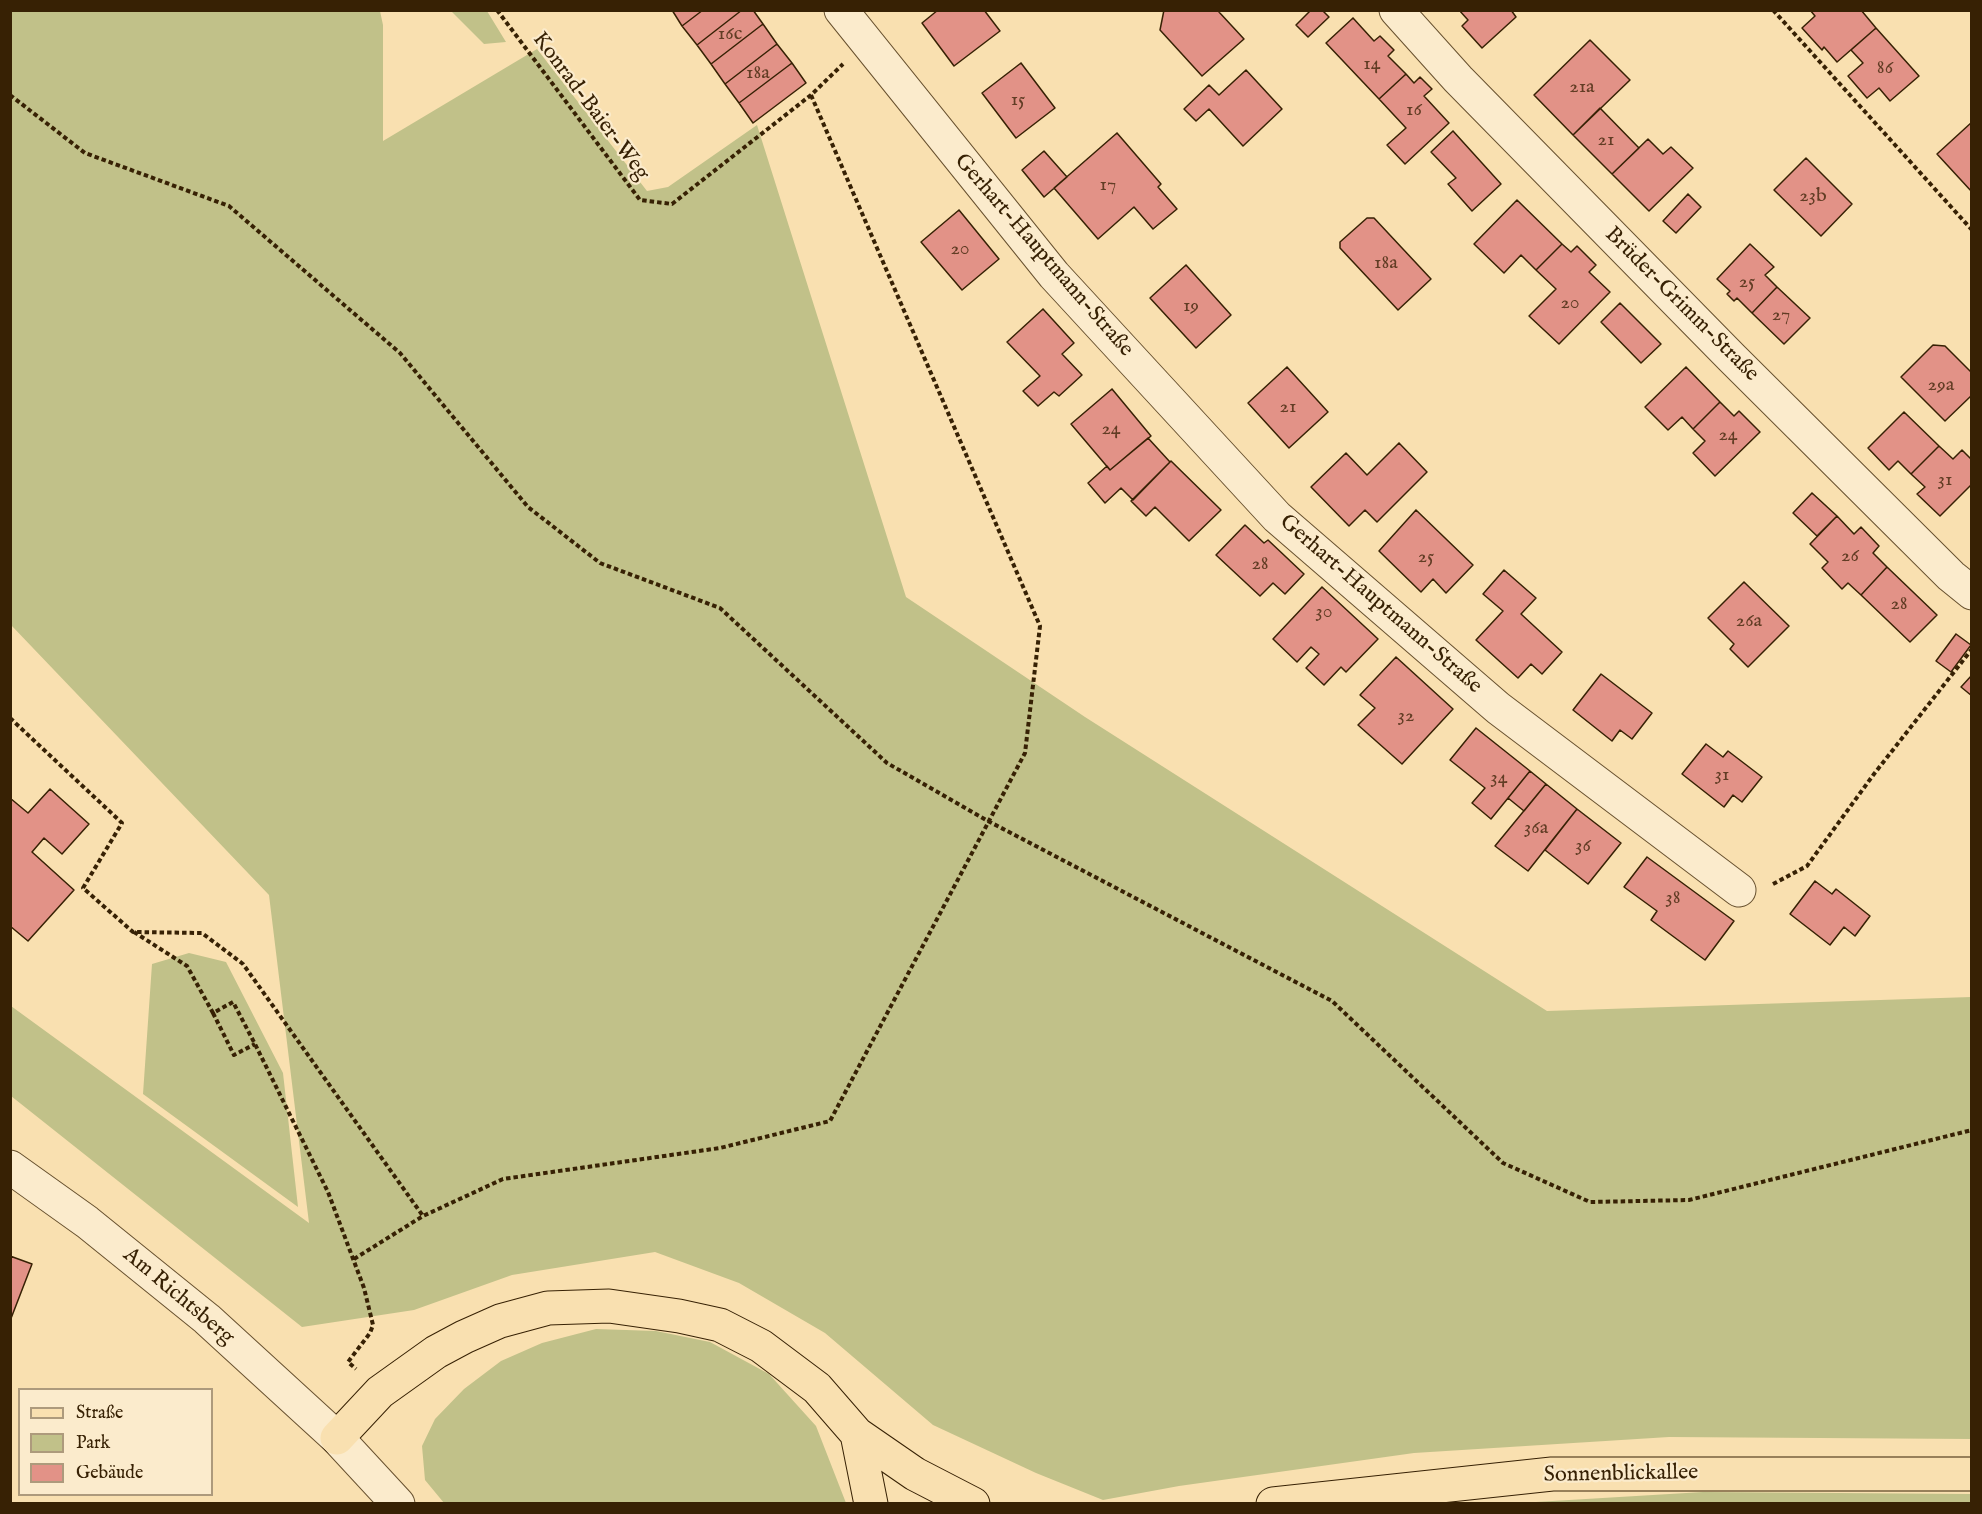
<!DOCTYPE html>
<html>
<head>
<meta charset="utf-8">
<style>
	body { margin:0 }
	#map { position:relative; width:1982px; height:1514px; overflow:hidden; background:#f9e0b0; font-family:"IM FELL English",serif }
	canvas { display:block }
	.frame { position:absolute; inset:0; border:12px solid #372104; pointer-events:none }
	.legend { position:absolute; left:18px; top:1388px; width:195px; height:108px; box-sizing:border-box; background:#fbebcc; border:2px solid #ad9a7c; margin:0; padding:8px 10px; list-style:none; font-size:18px; color:#372104 }
	.legend li { display:flex; align-items:center; gap:12px; height:30px }
	.legend b { width:30px; border:2px solid #ad9a7c }
</style>
</head>
<body>
<div id="map">
<canvas width="1982" height="1514"></canvas>
<div class="frame"></div>
<ul class="legend">
<li><b style="height:8px;background:#f9e0b0"></b>Straße</li>
<li><b style="height:16px;background:#c1c189"></b>Park</li>
<li><b style="height:16px;background:#e29287"></b>Gebäude</li>
</ul>
</div>
<script>
const context = document.querySelector('canvas').getContext('2d');
context.lineJoin = 'round';
function paint(path, color) {
  context.fillStyle = color;
  context.fill(path, 'evenodd');
}
function poly(rows) {
  const path = new Path2D();
  for (const r of rows) {
    path.moveTo(r[0], r[1]);
    for (let i = 2; i < r.length; i += 2) path.lineTo(r[i], r[i + 1]);
  }
  return path;
}
function stroke(path, color, width, dash) {
  context.strokeStyle = color;
  context.lineWidth = width;
  context.lineCap = dash ? 'butt' : 'round';
  context.setLineDash(dash || []);
  context.stroke(path);
}
function write(font, color, halo, rows, align = 'center') {
  context.font = font + ' "IM FELL English",serif';
  context.lineWidth = 4.5;
  context.setLineDash([]);
  context.textBaseline = 'middle';
  context.strokeStyle = halo;
  context.fillStyle = color;
  for (const [text, x, y, turn = 0] of rows) {
    context.save();
    context.translate(x, y);
    context.rotate((+turn || 0) * Math.PI / 180);
    context.textAlign = isNaN(turn) ? turn : align;
    if (halo) context.strokeText(text, 0, 0);
    context.fillText(text, 0, 0);
    context.restore();
  }
}
paint(poly([
	[11,10,380,11,383,25,383,141,537,49,647,191,668,187,757,125,906,597,1085,717,1547,1011,1971,997,1971,1439,1669,1437,1414,1453,1179,1486,1103,1500,1036,1473,933,1425,825,1333,739,1283,655,1252,512,1275,414,1310,302,1327,11,1096,11,1006,309,1223,269,895,11,625],
	[451,11,487,11,506,42,484,44],
	[189,953,226,962,283,1073,298,1207,143,1094,152,964],
	[596,1329,656,1331,710,1342,769,1374,816,1426,846,1503,444,1503,425,1480,422,1446,435,1419,464,1389,501,1361,542,1343],
	[1703,1492,1971,1494,1972,1503,1519,1503]
]), '#c1c189');
const building = poly([
	[672,10,703,10,682,26,672,10],
	[703,10,742,10,697,45,682,26,703,10],
	[742,10,753,10,763,24,711,64,697,45,742,10],
	[938,10,984,10,1000,31,954,66,922,23,938,10],
	[1164,10,1221,10,1219,12,1244,39,1202,76,1160,30,1164,10],
	[1311,10,1322,10,1329,17,1308,37,1296,25,1311,10],
	[1459,10,1511,10,1516,17,1482,48,1462,26,1468,20,1459,10],
	[1810,10,1861,10,1876,28,1837,62,1824,47,1822,50,1802,28,1815,16,1810,10],
	[1353,18,1374,41,1380,36,1394,50,1388,56,1406,74,1379,99,1326,43,1353,18],
	[763,24,777,44,725,84,711,64,763,24],
	[1876,28,1919,76,1890,101,1879,88,1867,98,1848,76,1863,63,1851,50,1876,28],
	[1590,40,1630,80,1573,135,1534,95,1590,40],
	[777,44,792,63,739,103,725,84,777,44],
	[792,63,806,83,753,123,739,103,792,63],
	[1021,63,1055,108,1016,138,982,93,1021,63],
	[1246,70,1282,109,1243,146,1209,109,1196,121,1184,109,1209,85,1219,95,1246,70],
	[1406,74,1414,83,1420,77,1432,89,1424,96,1449,123,1405,164,1387,145,1406,128,1379,99,1406,74],
	[1600,108,1639,148,1612,174,1573,135,1600,108],
	[1972,122,1972,192,1937,154,1972,122],
	[1453,131,1501,184,1472,211,1448,184,1456,178,1431,152,1453,131],
	[1117,133,1161,184,1158,187,1177,209,1153,229,1134,207,1098,239,1054,188,1117,133],
	[1648,139,1663,154,1671,147,1693,168,1649,211,1612,174,1648,139],
	[1044,151,1067,177,1044,197,1022,170,1044,151],
	[1806,158,1852,204,1821,236,1774,190,1806,158],
	[1688,194,1701,207,1676,233,1663,221,1688,194],
	[1517,200,1562,244,1536,270,1521,255,1504,273,1474,244,1517,200],
	[959,210,999,259,962,290,921,242,959,210],
	[1367,218,1374,218,1431,279,1398,310,1340,248,1340,242,1367,218],
	[1562,244,1571,252,1577,246,1596,265,1589,272,1610,292,1559,344,1529,316,1556,289,1536,270,1562,244],
	[1750,244,1774,267,1765,275,1777,287,1752,313,1737,298,1734,301,1727,294,1730,291,1717,279,1750,244],
	[1186,265,1231,315,1196,348,1150,298,1186,265],
	[1777,287,1810,318,1784,344,1752,313,1777,287],
	[1620,303,1661,344,1641,363,1601,322,1620,303],
	[1043,309,1074,343,1062,354,1082,375,1059,396,1054,392,1038,406,1023,391,1040,376,1007,342,1043,309],
	[1933,345,1945,346,1972,373,1972,395,1945,421,1901,377,1933,345],
	[1287,367,1328,412,1289,448,1248,403,1287,367],
	[1686,367,1720,402,1693,429,1682,417,1668,430,1645,407,1686,367],
	[1112,389,1151,436,1110,470,1071,424,1112,389],
	[1720,402,1734,416,1739,411,1760,432,1715,476,1693,453,1705,441,1693,429,1720,402],
	[1904,412,1939,446,1911,474,1898,461,1889,470,1868,448,1904,412],
	[1148,438,1170,462,1133,500,1121,488,1105,503,1088,483,1107,466,1110,470,1148,438],
	[1399,443,1427,472,1377,522,1365,510,1349,526,1311,487,1346,453,1367,475,1399,443],
	[1939,446,1953,459,1962,450,1972,460,1972,484,1940,516,1917,494,1925,487,1911,474,1939,446],
	[1171,461,1221,510,1189,541,1155,507,1146,516,1131,501,1171,461],
	[1812,493,1837,516,1817,536,1793,513,1812,493],
	[1416,510,1473,565,1446,593,1433,579,1421,592,1379,551,1416,510],
	[1837,516,1854,534,1861,527,1879,546,1873,553,1887,567,1861,595,1848,583,1842,589,1822,568,1828,562,1810,544,1837,516],
	[1245,525,1264,543,1268,540,1304,574,1285,594,1273,583,1260,596,1216,555,1245,525],
	[1887,567,1937,615,1910,642,1861,595,1887,567],
	[1504,570,1536,598,1521,614,1562,652,1542,674,1531,664,1518,678,1476,640,1503,611,1483,594,1504,570],
	[1744,582,1789,626,1748,667,1730,649,1734,644,1708,618,1744,582],
	[1322,587,1378,639,1346,672,1341,667,1324,685,1306,668,1319,654,1311,647,1297,662,1273,639,1322,587],
	[1956,634,1971,645,1951,672,1936,661,1956,634],
	[1396,657,1453,709,1402,764,1358,725,1375,708,1360,695,1396,657],
	[1601,674,1652,713,1632,739,1620,730,1612,741,1573,710,1601,674],
	[1972,675,1972,696,1961,687,1972,675],
	[1476,728,1530,771,1491,819,1472,803,1485,788,1450,760,1476,728],
	[1706,744,1723,757,1728,751,1762,777,1742,802,1733,795,1724,807,1682,774,1706,744],
	[1530,771,1546,784,1524,811,1508,798,1530,771],
	[1546,784,1577,809,1528,871,1495,846,1546,784],
	[50,789,89,824,62,854,44,838,32,852,74,890,28,941,10,926,10,798,28,813,50,789],
	[1577,809,1621,843,1588,884,1545,850,1577,809],
	[1647,857,1734,921,1705,960,1651,920,1657,911,1624,887,1647,857],
	[1815,881,1832,894,1836,889,1870,916,1855,936,1844,927,1830,945,1790,914,1815,881],
	[10,1256,32,1264,10,1321,10,1256]
]);
paint(building, '#e29287');
stroke(building, '#372104', 1.5);
const minor = poly([
	[841,10,1054,275,1277,517,1498,708,1739,890],
	[1396,10,1458,79,1731,357,1951,576,1972,593],
	[10,1167,87,1222,207,1319,337,1438,398,1504]
]);
const major = poly([
	[857,1434,871,1504],
	[337,1438,380,1392,436,1352,464,1337,500,1321,548,1308,609,1306,679,1316,720,1325,761,1346,817,1388,857,1434,915,1474,973,1504],
	[1273,1504,1552,1474,1972,1474]
]);
stroke(minor, '#68512f', 35);
stroke(major, '#372104', 35);
stroke(poly([
	[497,10,640,200,672,204,811,95,843,64],
	[1773,10,1972,230],
	[10,95,85,153,229,206,400,353,528,507,600,563,720,608,887,763,988,821,1332,1001,1503,1163,1590,1202,1689,1200,1972,1130],
	[10,718,122,823,83,888,133,932,202,933,243,964,423,1216],
	[1773,884,1807,866,1874,774,1972,649],
	[134,932,187,966,213,1013,233,1002,255,1044,328,1192,364,1288,373,1325,370,1333,348,1362,356,1369],
	[213,1013,234,1055,255,1044],
	[354,1259,423,1216,503,1179,720,1148,830,1121,1025,753,1040,626,811,95]
]), '#372104', 4, [4.5, 3]);
stroke(minor, '#fbebcc', 33);
stroke(major, '#f9e0b0', 33);
write('20px', '#623d25', null, [
	["16c",730,35],
	["14",1372,65],
	["86",1885,69],
	["18a",758,74],
	["21a",1582,88],
	["15",1018,101],
	["16",1414,111],
	["21",1606,141],
	["17",1108,186],
	["23b",1813,197],
	["20",960,250],
	["18a",1386,264],
	["25",1747,283],
	["20",1570,304],
	["19",1191,307],
	["27",1781,316],
	["29a",1941,386],
	["21",1288,408],
	["24",1111,430],
	["24",1728,436],
	["31",1945,481],
	["26",1850,557],
	["25",1426,558],
	["28",1260,565],
	["28",1899,605],
	["30",1324,613],
	["26a",1749,622],
	["32",1406,717],
	["31",1722,776],
	["34",1499,779],
	["36a",1536,829],
	["36",1583,847],
	["38",1673,899]
]);
write('22px', '#372104', '#fbebcc', [
	["Konrad-Baier-Weg",590,107,53],
	["Gerhart-Hauptmann-Straße",1043,256,49],
	["Brüder-Grimm-Straße",1681,305,45],
	["Gerhart-Hauptmann-Straße",1380,605,41],
	["Am Richtsberg",178,1297,40],
	["Sonnenblickallee",1621,1475,-1]
]);
</script>
</body>
</html>
